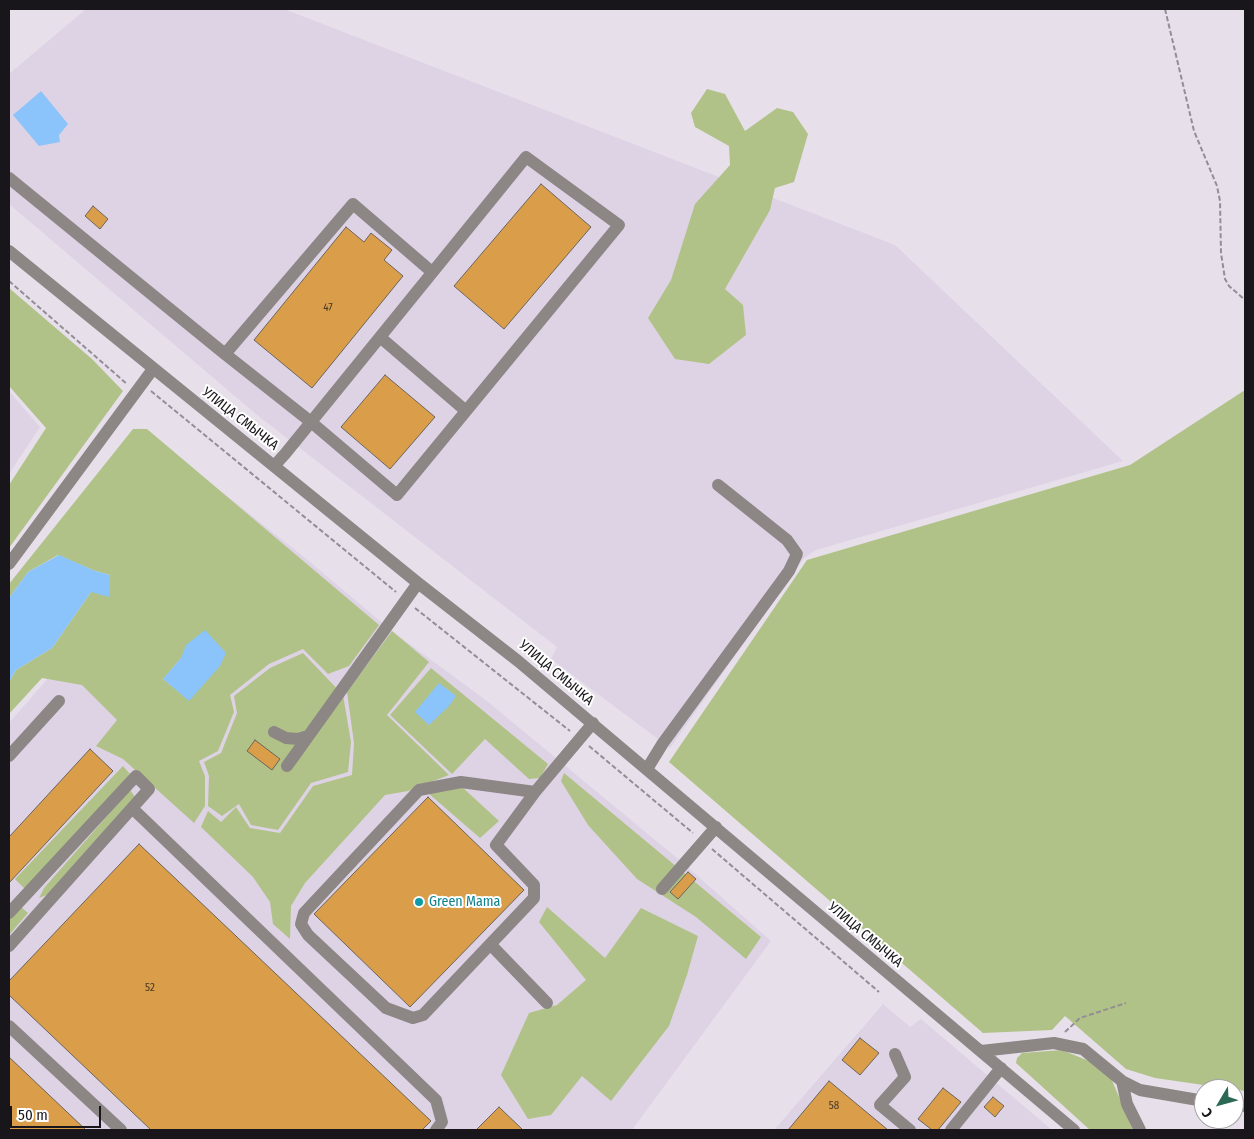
<!DOCTYPE html>
<html>
<head>
<meta charset="utf-8">
<style>
	body { margin:0 }
	#map { position:relative; width:1254px; height:1139px; overflow:hidden; background:#e7e0eb; font-family:"Fira Sans Condensed",sans-serif }
	canvas { display:block }
	.frame { position:absolute; inset:0; border:10px solid #18161a; pointer-events:none }
	.north { position:absolute; left:1194px; top:1079px; width:50px; height:50px; box-sizing:border-box; background:#fff; border:1px solid #a3a2a3; border-radius:50%; rotate:233deg; font-size:14px; font-weight:700; line-height:20px; text-align:center; color:#18161a }
	.north::after { content:''; display:block; margin:auto; width:18px; height:22px; background:#2b6955; clip-path:polygon(50% 0,100% 100%,50% 72%,0 100%) }
	.scale { position:absolute; left:10px; top:1106px; width:91px; height:22px; box-sizing:border-box; border:2px solid #18161a; border-top:0; padding-left:6px; font-size:15px; line-height:18px; white-space:nowrap; color:#18161a; -webkit-text-stroke:4px #fff; paint-order:stroke }
</style>
</head>
<body>
<div id="map">
<canvas width="1254" height="1139"></canvas>
<div class="frame"></div>
<div class="north">С</div>
<div class="scale">50 m</div>
</div>
<script>
const context = document.querySelector('canvas').getContext('2d');
context.lineJoin = 'round';
function paint(path, color) {
  context.fillStyle = color;
  context.fill(path, 'evenodd');
}
function poly(rows) {
  const path = new Path2D();
  for (const r of rows) {
    path.moveTo(r[0], r[1]);
    for (let i = 2; i < r.length; i += 2) path.lineTo(r[i], r[i + 1]);
  }
  return path;
}
function stroke(path, color, width, dash) {
  context.strokeStyle = color;
  context.lineWidth = width;
  context.lineCap = dash ? 'butt' : 'round';
  context.setLineDash(dash || []);
  context.stroke(path);
}
function write(font, color, halo, rows, align = 'center') {
  context.font = font + ' "Fira Sans Condensed",sans-serif';
  context.lineWidth = 4;
  context.setLineDash([]);
  context.textBaseline = 'middle';
  context.strokeStyle = halo;
  context.fillStyle = color;
  for (const [text, x, y, turn = 0] of rows) {
    context.save();
    context.translate(x, y);
    context.rotate((+turn || 0) * Math.PI / 180);
    context.textAlign = isNaN(turn) ? turn : align;
    if (halo) context.strokeText(text, 0, 0);
    context.fillText(text, 0, 0);
    context.restore();
  }
}
paint(poly([
	[86,9,284,9,895,245,1123,461,816,550,804,558,670,748,551,659,557,647,257,415,9,204,9,74],
	[9,391,40,427,9,474],
	[141,428,304,557,392,631,487,701,683,863,771,941,632,1130,9,1130,9,723,110,607,114,567,65,525],
	[883,1004,910,1027,921,1019,1052,1130,774,1130]
]), '#ded3e5');
paint(poly([
	[707,89,725,94,745,131,777,108,793,112,808,134,794,182,775,188,770,210,725,289,743,305,746,335,709,364,675,359,648,318,671,280,695,204,730,165,729,146,695,127,691,113],
	[9,288,92,359,123,391,9,548,9,485,46,428,9,386],
	[1245,390,1245,1091,1155,1078,1126,1069,1065,1016,1052,1030,983,1033,669,762,807,560,1130,465],
	[133,429,147,429,379,625,349,666,328,674,303,649,269,664,230,695,234,712,218,751,199,761,205,776,205,806,194,823,123,759,96,746,117,720,82,685,42,678,9,714,9,682,16,670,52,648,91,592,110,575,95,571,58,555,28,572,9,598,9,584],
	[181,658,189,700,163,679],
	[392,631,429,662,387,715,449,775,408,791,385,795,305,883,291,906,290,939,273,924,270,902,253,877,201,827,208,811,221,822,236,807,250,828,280,833,313,786,352,775,354,743,347,692],
	[303,653,343,695,351,742,348,772,311,783,278,830,251,825,239,804,222,816,208,806,209,776,204,762,221,753,237,713,234,696,270,668],
	[431,668,548,764,540,778,529,779,485,739,452,774,390,715],
	[123,766,130,774,26,890,15,879],
	[564,773,761,937,746,959,696,917,637,879,588,825,561,781],
	[461,786,499,821,480,838,428,793],
	[130,790,136,798,52,893,39,898,44,888],
	[21,907,28,913,9,935,9,920],
	[547,907,605,958,641,908,698,936,687,975,669,1026,611,1101,582,1076,551,1115,528,1119,501,1075,529,1013,557,1005,586,980,539,922],
	[1062,1050,1089,1061,1111,1078,1133,1130,1090,1130,1016,1063,1017,1058,1022,1053]
]), '#b0c287');
paint(poly([
	[41,91,68,124,59,135,60,142,39,146,13,115],
	[59,555,95,571,110,575,109,597,91,592,52,648,16,670,9,682,9,598,28,572],
	[205,630,226,653,220,666,189,701,163,679,181,658,186,645],
	[439,683,456,696,449,706,429,725,415,712]
]), '#8bc4fb');
const building = poly([
	[541,184,591,227,504,329,454,286,541,184],
	[93,206,108,219,100,229,85,216,93,206],
	[346,227,364,242,371,233,392,250,384,260,403,276,312,388,254,340,346,227],
	[385,375,435,417,390,469,341,427,385,375],
	[255,740,280,759,272,770,247,751,255,740],
	[90,749,113,771,9,883,9,837,90,749],
	[428,797,524,890,410,1007,314,914,428,797],
	[139,844,431,1121,422,1130,151,1130,9,995,9,981,139,844],
	[688,872,696,879,678,899,670,892,688,872],
	[860,1038,879,1053,860,1075,842,1060,860,1038],
	[9,1057,86,1130,9,1130,9,1057],
	[829,1081,888,1130,788,1130,829,1081],
	[943,1088,961,1102,938,1130,932,1130,918,1119,943,1088],
	[993,1097,1004,1106,995,1117,984,1107,993,1097],
	[499,1107,523,1130,476,1130,499,1107]
]);
paint(building, '#da9e4a');
stroke(building, '#6b655c', 1);
stroke(poly([
	[1165,9,1194,131,1217,186,1220,201,1221,253,1225,279,1229,286,1245,300],
	[9,281,127,384],
	[151,391,396,592],
	[264,441,266,439,275,447],
	[415,608,570,731],
	[589,746,693,833],
	[712,849,879,992],
	[1065,1032,1080,1018,1126,1003]
]), '#938e96', 2, [5, 2.5]);
stroke(poly([
	[9,178,225,354],
	[9,251,418,583,518,661,1074,1130],
	[380,337,466,411],
	[275,465,285,454,311,422,380,337,526,157,619,225,397,495,311,422,225,354,353,204,432,272],
	[9,564,153,369],
	[274,732,286,738,298,739,308,736],
	[9,756,59,701],
	[287,766,418,583],
	[647,769,663,743,789,571,797,554,787,540,718,485],
	[535,792,496,845,534,885,534,898,423,1015,413,1018,386,1008,308,935,301,924,304,913,419,790,461,782,535,792,593,723],
	[132,808,436,1100,442,1122,436,1130],
	[662,889,716,827],
	[9,913,136,776,149,789,9,946],
	[490,944,547,1003],
	[9,1026,121,1130],
	[981,1051,1054,1043,1083,1049,1122,1081,1140,1090,1204,1101],
	[895,1054,905,1077,880,1105,910,1130],
	[1122,1081,1127,1104,1140,1130],
	[1234,1105,1245,1106],
	[951,1130,1001,1068]
]), '#8c8685', 12);
for (const [x, y, r, color] of [
	[419,902,5,"#0f9aa8"]
]) {
  const dot = new Path2D();
  dot.arc(x, y, r, 0, 2 * Math.PI);
  context.fillStyle = color;
  context.fill(dot);
  stroke(dot, '#fff', 2);
}
write('11px', '#483826', null, [
	["47",328,308],
	["52",150,988],
	["58",834,1106]
]);
write('14px', '#18161a', '#fff', [
	["УЛИЦА СМЫЧКА",240,419,38],
	["УЛИЦА СМЫЧКА",556,673,40],
	["УЛИЦА СМЫЧКА",865,935,40]
]);
write('14px', '#0d838f', '#fff', [
	["Green Mama",429,902]
], 'left');
</script>
</body>
</html>
